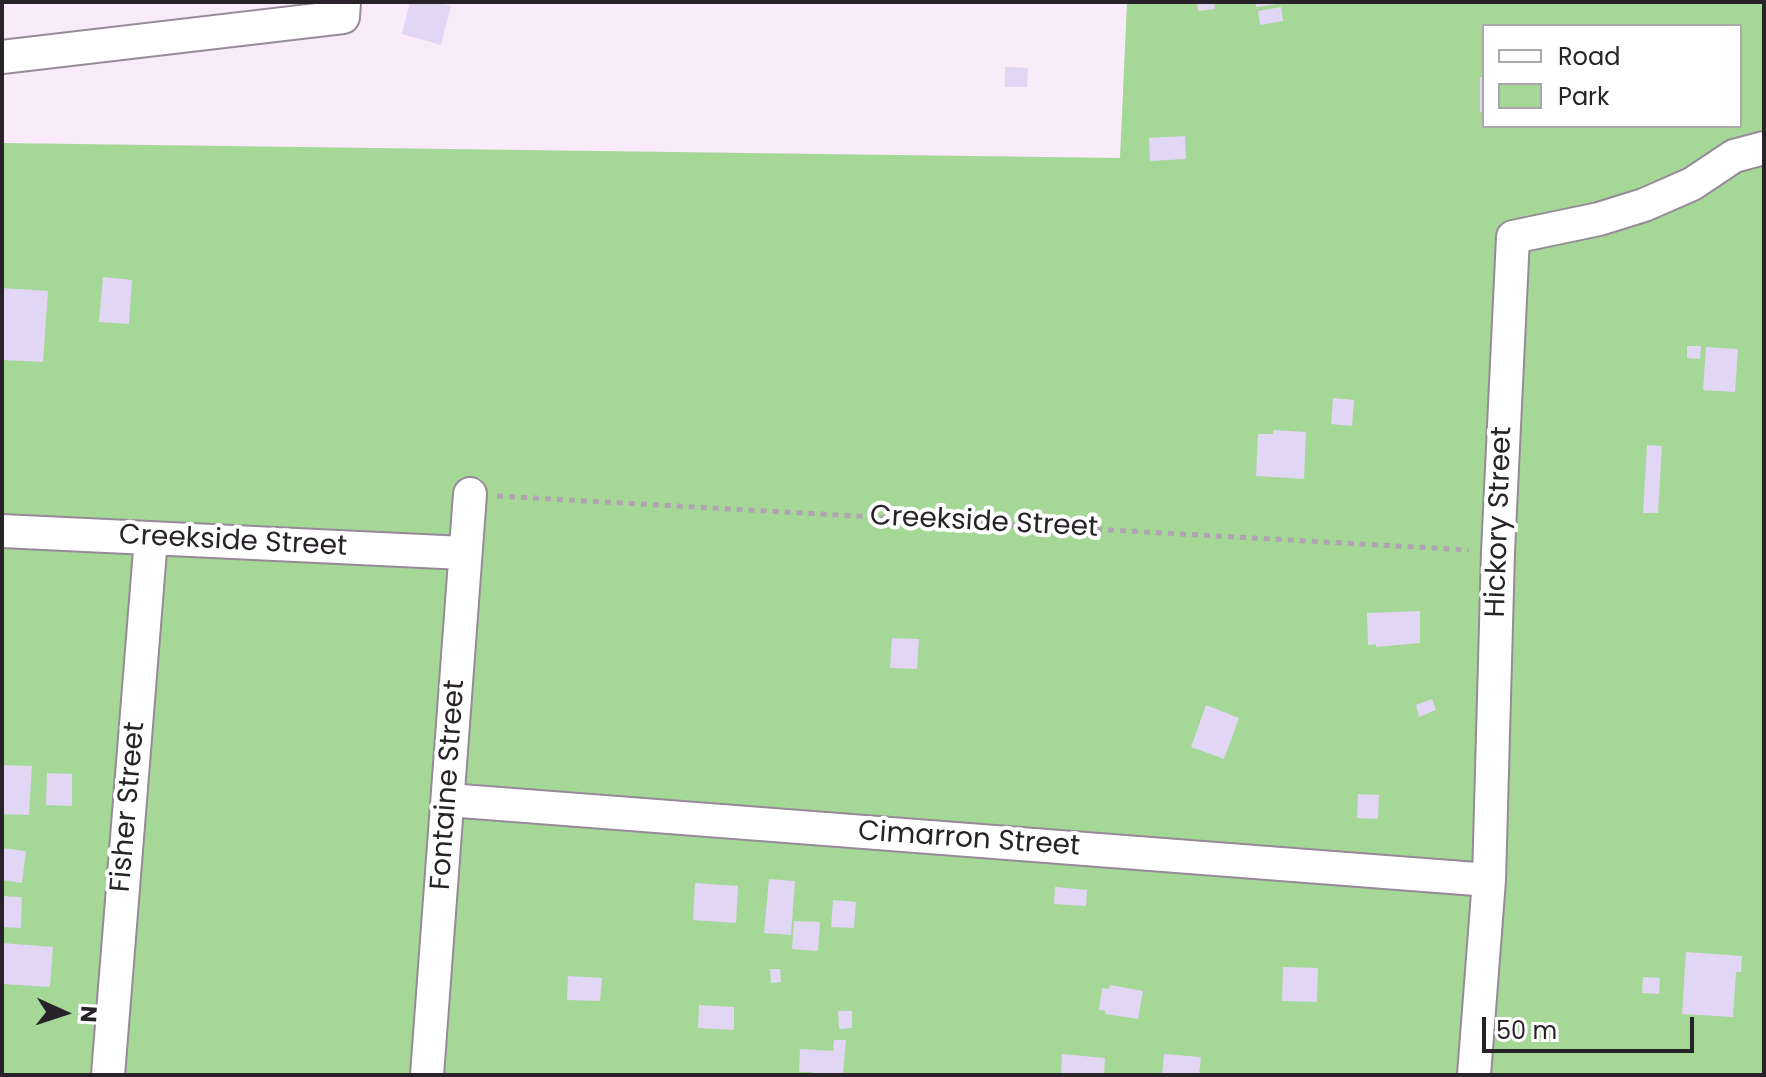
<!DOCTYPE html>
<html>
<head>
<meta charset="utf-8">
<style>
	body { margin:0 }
	#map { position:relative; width:1766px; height:1077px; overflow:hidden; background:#f9ebfa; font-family:Poppins,sans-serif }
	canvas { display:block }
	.frame { position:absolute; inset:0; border:4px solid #282328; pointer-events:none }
	.legend { position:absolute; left:1482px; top:24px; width:260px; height:104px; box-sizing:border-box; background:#fff; border:2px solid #a9a7a9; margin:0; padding:10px 14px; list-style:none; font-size:24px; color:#282328 }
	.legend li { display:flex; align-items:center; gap:16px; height:40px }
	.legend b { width:40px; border:2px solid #a9a7a9 }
	.north { position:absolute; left:24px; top:973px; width:80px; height:80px; -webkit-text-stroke:6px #fff; paint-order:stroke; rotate:93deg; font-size:22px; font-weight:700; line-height:32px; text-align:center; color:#282328 }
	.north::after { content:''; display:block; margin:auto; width:28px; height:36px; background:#282328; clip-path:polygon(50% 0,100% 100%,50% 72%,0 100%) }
	.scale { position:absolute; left:1482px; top:1017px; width:212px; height:36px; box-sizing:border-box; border:4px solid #282328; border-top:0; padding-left:10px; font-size:24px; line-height:28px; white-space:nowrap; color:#282328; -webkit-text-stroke:6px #fff; paint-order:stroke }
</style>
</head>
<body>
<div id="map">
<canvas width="1766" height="1077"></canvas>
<div class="frame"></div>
<ul class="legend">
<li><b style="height:10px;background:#fff"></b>Road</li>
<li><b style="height:22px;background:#a5d797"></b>Park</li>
</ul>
<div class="north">N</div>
<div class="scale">50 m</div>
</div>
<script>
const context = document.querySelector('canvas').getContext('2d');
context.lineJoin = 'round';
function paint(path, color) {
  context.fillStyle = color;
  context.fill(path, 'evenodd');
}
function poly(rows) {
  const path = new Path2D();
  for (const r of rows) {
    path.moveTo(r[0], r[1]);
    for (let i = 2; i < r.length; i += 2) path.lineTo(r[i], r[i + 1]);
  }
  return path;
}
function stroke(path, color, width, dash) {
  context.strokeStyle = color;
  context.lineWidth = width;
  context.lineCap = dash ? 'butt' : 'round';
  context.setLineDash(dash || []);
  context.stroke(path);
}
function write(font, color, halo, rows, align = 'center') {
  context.font = font + ' Poppins,sans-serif';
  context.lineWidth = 8;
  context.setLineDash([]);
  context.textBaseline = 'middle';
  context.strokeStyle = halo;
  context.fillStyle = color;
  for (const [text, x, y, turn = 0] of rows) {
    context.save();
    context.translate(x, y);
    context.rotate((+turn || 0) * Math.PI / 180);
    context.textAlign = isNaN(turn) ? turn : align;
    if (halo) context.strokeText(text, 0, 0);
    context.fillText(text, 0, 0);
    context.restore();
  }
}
paint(poly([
	[1127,2,1764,2,1764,1075,2,1075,2,143,1120,158],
	[1484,26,1740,26,1740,126,1484,126]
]), '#a5d797');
paint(poly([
	[410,2,437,2,451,6,441,45,402,34],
	[1197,2,1214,2,1215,9,1198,11],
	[1256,2,1277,2,1277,4,1256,7],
	[1281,7,1283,21,1260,25,1258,11],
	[1005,67,1028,68,1027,87,1005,87],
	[1480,77,1484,77,1484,112,1480,112],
	[1185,136,1186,159,1150,161,1149,138],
	[103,277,132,280,129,324,99,322],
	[2,288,48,291,43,362,2,360],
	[1687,346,1701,346,1700,359,1687,358],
	[1706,347,1738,349,1735,392,1703,390],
	[1333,398,1354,400,1352,426,1331,424],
	[1273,430,1306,432,1304,479,1256,476,1258,434,1273,434],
	[1647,445,1662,446,1658,513,1643,513],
	[1420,611,1420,643,1376,647,1376,644,1368,645,1367,613],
	[892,638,919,639,917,669,890,668],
	[1432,699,1436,710,1419,717,1416,705],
	[1206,705,1239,718,1224,759,1191,747],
	[2,765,32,766,29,815,2,814],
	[47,773,72,774,72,806,46,805],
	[1358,794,1379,795,1378,819,1357,818],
	[2,848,26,851,22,883,2,880],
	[769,879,795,881,791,935,764,933],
	[695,883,738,886,736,923,693,920],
	[1055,887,1087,890,1086,906,1054,904],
	[2,896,22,897,21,928,2,927],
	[833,900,856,902,854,928,831,927],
	[794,921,820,922,818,951,792,949],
	[2,943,53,947,50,987,2,984],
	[1686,952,1742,956,1741,972,1736,972,1733,1017,1682,1014],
	[1283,967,1318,968,1317,1002,1282,1001],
	[770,969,780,969,781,982,771,983],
	[568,976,602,978,600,1001,567,1000],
	[1643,977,1660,978,1659,994,1642,993],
	[1110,985,1143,991,1138,1019,1105,1014,1106,1011,1099,1010,1102,988,1109,989],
	[699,1005,734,1007,734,1030,698,1028],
	[838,1011,852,1011,852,1028,839,1029],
	[834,1040,846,1040,843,1074,812,1075,812,1072,799,1072,800,1049,833,1051],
	[1062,1054,1105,1058,1104,1075,1061,1075],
	[1164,1054,1201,1057,1199,1075,1162,1075]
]), '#e1d6f4');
const minor = poly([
	[2,57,343,17,344,2],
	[2,531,464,553],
	[448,800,1489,880],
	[108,1075,151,538],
	[427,1075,470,494],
	[1474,1075,1489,880,1498,552,1513,237,1599,219,1644,205,1692,184,1734,156,1764,148]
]);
stroke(minor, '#978a98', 36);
stroke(poly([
	[497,496,1469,550]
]), '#afa4b0', 5, [6, 6]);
stroke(minor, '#fff', 32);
write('28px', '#282328', '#fff', [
	["Hickory Street",1500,522,-88],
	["Creekside Street",984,523,3],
	["Creekside Street",233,542,3],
	["Fontaine Street",449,785,-86],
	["Fisher Street",129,807,-85],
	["Cimarron Street",969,840,4]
]);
</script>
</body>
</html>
